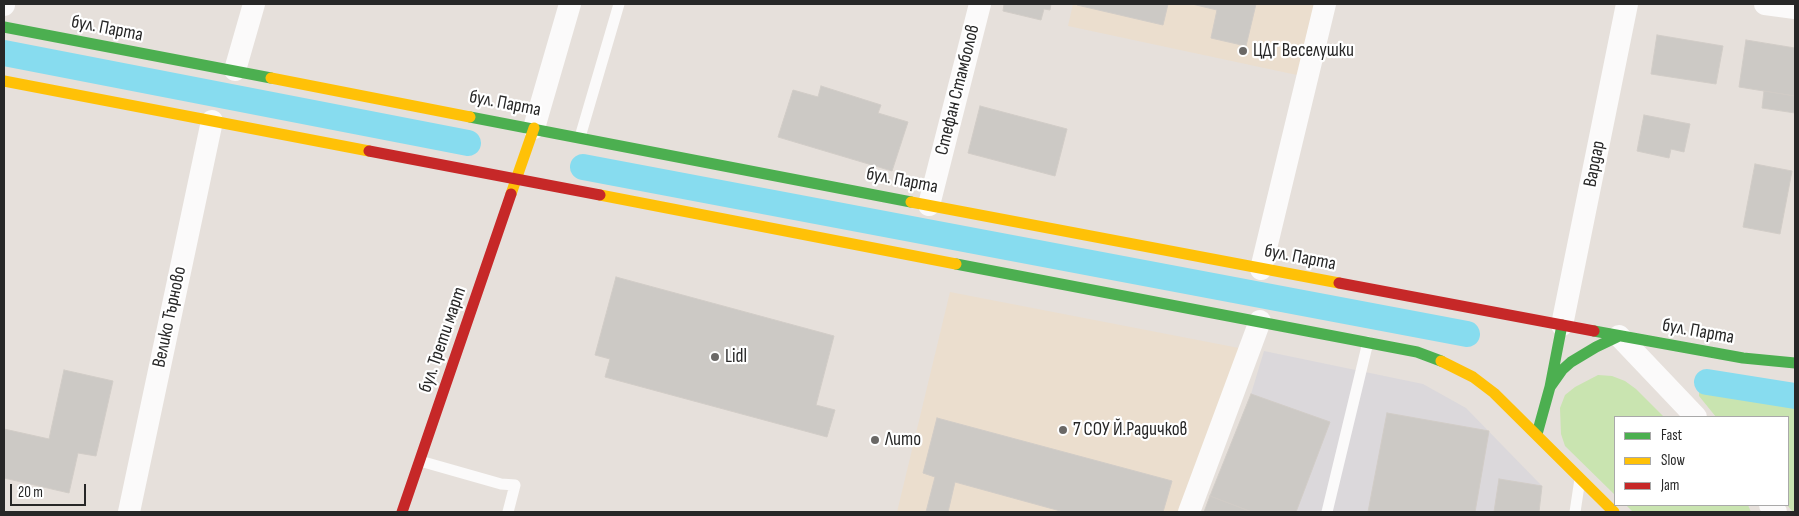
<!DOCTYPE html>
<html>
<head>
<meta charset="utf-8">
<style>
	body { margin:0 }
	#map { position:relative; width:1799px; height:516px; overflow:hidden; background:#e6e0db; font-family:"Sofia Sans Condensed",sans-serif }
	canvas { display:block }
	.frame { position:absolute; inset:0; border:5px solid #272727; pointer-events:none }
	.legend { position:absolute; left:1614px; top:416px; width:175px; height:90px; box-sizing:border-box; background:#fff; border:1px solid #a9a9a9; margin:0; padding:6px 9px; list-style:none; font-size:15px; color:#272727 }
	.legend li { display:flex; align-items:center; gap:10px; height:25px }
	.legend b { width:25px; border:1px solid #a9a9a9 }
	.scale { position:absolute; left:10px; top:484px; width:76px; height:22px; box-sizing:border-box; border:2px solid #272727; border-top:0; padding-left:6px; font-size:15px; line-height:18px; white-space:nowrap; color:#272727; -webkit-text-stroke:4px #fff; paint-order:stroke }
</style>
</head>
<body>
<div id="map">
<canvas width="1799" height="516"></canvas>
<div class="frame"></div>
<ul class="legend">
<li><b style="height:6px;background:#4caf50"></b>Fast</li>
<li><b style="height:6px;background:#ffc107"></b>Slow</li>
<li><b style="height:6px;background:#c62828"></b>Jam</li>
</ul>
<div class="scale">20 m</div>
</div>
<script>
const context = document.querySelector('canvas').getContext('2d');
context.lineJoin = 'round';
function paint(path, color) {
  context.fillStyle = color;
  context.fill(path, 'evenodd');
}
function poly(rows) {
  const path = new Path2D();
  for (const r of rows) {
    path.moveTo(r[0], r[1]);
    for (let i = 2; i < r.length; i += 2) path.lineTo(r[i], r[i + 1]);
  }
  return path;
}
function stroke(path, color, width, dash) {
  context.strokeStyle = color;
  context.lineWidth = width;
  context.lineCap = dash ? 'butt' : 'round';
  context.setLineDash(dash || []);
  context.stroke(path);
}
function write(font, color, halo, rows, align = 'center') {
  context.font = font + ' "Sofia Sans Condensed",sans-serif';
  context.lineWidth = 4.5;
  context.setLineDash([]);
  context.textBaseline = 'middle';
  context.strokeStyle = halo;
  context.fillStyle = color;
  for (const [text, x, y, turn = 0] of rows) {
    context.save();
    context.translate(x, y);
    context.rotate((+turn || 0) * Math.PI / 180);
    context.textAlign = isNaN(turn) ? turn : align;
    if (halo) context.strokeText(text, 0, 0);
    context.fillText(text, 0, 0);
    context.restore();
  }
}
paint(poly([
	[1264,351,1423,384,1466,408,1542,486,1539,512,1204,512,1251,394]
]), '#dbd8db');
paint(poly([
	[1073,4,1314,4,1297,75,1068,26],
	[950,292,1239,348,1178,512,897,512]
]), '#ebdece');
paint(poly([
	[1598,375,1612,376,1625,381,1636,389,1664,417,1615,417,1615,495,1565,446,1561,434,1560,408,1565,395,1575,387],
	[1699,387,1795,404,1795,512,1793,512,1787,505,1788,417,1716,417,1699,396],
	[1626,505,1748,505,1751,512,1633,512]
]), '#c9e4b0');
stroke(poly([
	[4,53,468,143],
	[583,167,1467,334],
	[1707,382,1795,396]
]), '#87dcef', 26);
const building = poly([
	[1004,4,1051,4,1050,10,1044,9,1041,20,1003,11,1004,4],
	[1077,4,1168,4,1163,25,1077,5,1077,4],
	[1192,4,1256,4,1246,46,1211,38,1217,10,1192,4],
	[1657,35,1723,46,1716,84,1651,74,1657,35],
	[1746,40,1795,48,1795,96,1739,87,1746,40],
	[821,86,881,105,878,113,908,122,892,171,778,137,793,90,818,97,821,86],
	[1764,91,1795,96,1795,113,1762,108,1764,91],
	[980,106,1067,129,1055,176,968,153,980,106],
	[1644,115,1690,124,1684,152,1671,149,1669,158,1637,151,1644,115],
	[1755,164,1792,171,1780,234,1743,227,1755,164],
	[616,277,834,336,816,405,835,410,827,437,605,377,610,359,595,355,616,277],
	[64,370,113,381,96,456,78,453,69,493,4,478,4,429,49,439,64,370],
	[1251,394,1330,422,1296,512,1252,512,1210,496,1251,394],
	[1387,413,1489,431,1475,512,1368,512,1387,413],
	[937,418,1172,481,1163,512,1064,512,955,482,948,512,926,512,935,477,923,473,937,418],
	[1499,479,1542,486,1539,512,1494,512,1499,479],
	[1210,496,1252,512,1204,512,1210,496]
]);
paint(building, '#ccc9c5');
stroke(building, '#d1ccc7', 1);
stroke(poly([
	[580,137,619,4],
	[420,461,501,484,515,485,508,512],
	[1327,512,1368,342],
	[1575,512,1580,479]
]), '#fbfafa', 11);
stroke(poly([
	[1765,4,1795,8],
	[4,5,4,4],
	[235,70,254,4],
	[534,128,570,4],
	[929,205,980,4],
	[1261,269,1325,4],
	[1562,325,1627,4],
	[1619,336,1696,417],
	[1770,505,1776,512],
	[129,512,212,121],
	[1189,512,1260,321]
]), '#fbfafa', 22);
stroke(poly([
	[4,27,271,78],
	[470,117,911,202],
	[956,264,1417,352,1441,361],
	[1594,331,1743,358,1795,363],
	[1550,387,1562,370,1571,362,1596,347,1619,336],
	[1537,434,1550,387,1562,325]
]), '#4caf50', 11);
stroke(poly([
	[271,78,470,117],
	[4,81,369,151],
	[511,194,534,128],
	[600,195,956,264],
	[911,202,1339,283],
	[1441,361,1473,377,1494,393,1614,512]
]), '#ffc107', 11);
stroke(poly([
	[369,151,600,195],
	[1339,283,1594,331],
	[402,512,511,194]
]), '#c62828', 11);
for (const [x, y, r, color] of [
	[1243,51,5,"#6a6866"],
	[715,357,5,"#6a6866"],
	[1063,430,5,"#6a6866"],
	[875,440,5,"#6a6866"]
]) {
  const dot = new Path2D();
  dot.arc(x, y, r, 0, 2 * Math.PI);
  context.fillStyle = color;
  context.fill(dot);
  stroke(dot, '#fff', 2);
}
write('19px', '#272727', '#fff', [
	["бул. Парта",107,29,11],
	["Стефан Стамболов",958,90,-76],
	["бул. Парта",505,104,11],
	["Вардар",1595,164,-79],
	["бул. Парта",902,181,11],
	["бул. Парта",1300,258,11],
	["Велико Търново",170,317,-78],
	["бул. Парта",1698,332,10],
	["бул. Трети март",443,340,-71]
]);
write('19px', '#272727', '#fff', [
	["ЦДГ Веселушки",1253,51],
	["Lidl",725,357],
	["7 СОУ Й.Радичков",1073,430],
	["Лито",885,440]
], 'left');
</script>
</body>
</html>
